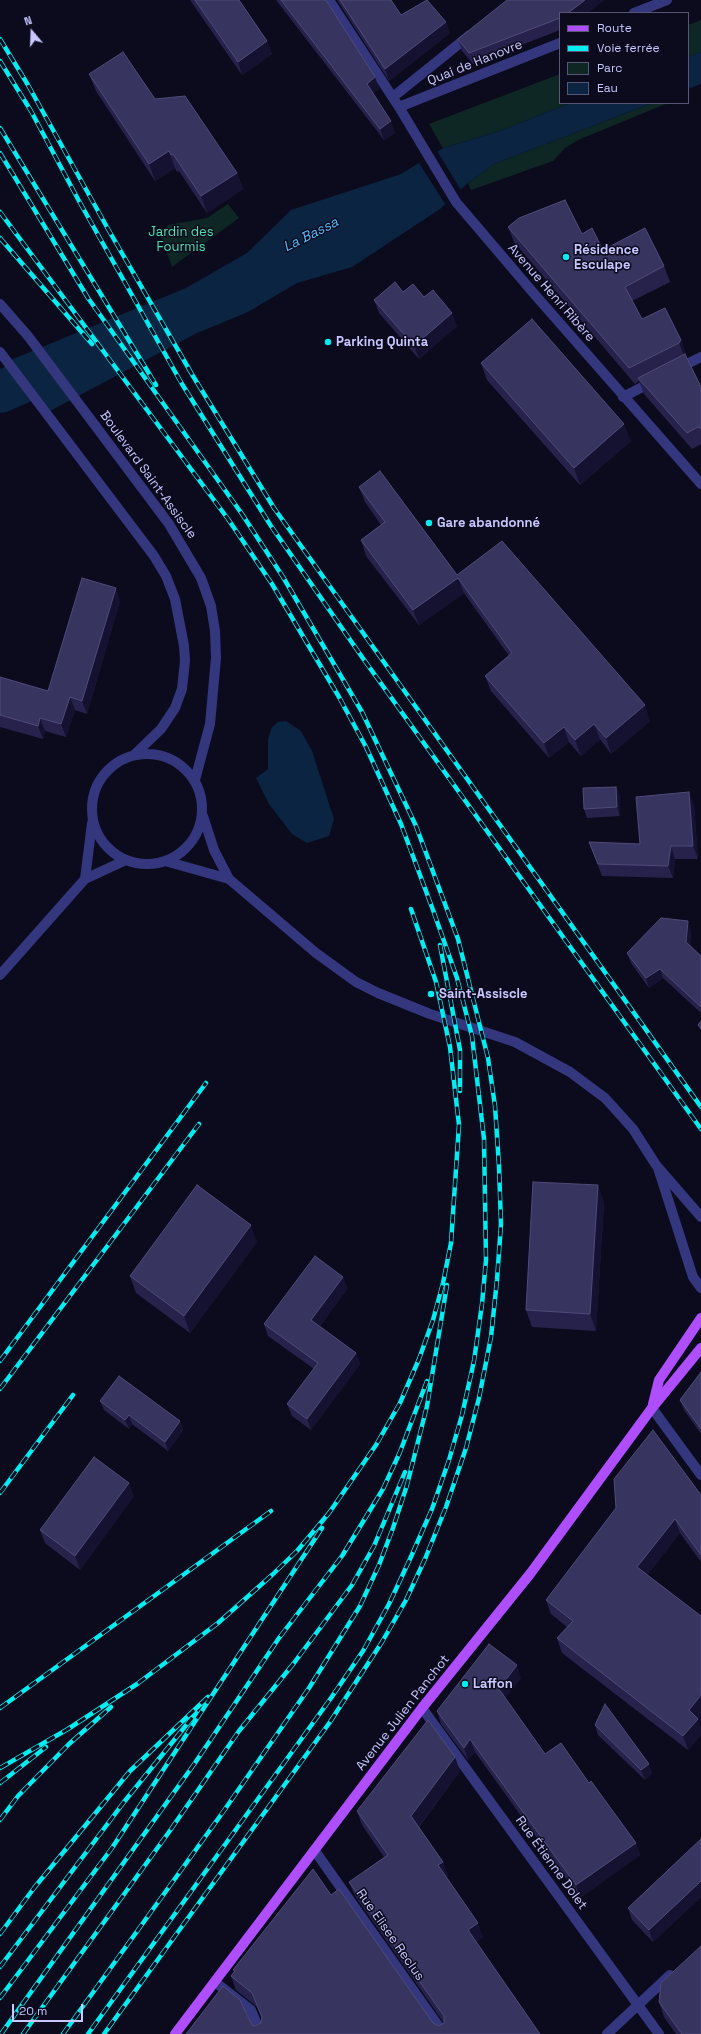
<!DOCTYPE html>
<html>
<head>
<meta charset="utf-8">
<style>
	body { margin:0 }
	#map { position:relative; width:701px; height:2034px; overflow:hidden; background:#0c0b1d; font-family:"Space Grotesk",sans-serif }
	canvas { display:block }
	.legend { position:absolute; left:559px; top:12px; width:130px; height:92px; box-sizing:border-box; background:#0c0b1d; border:1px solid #575677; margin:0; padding:5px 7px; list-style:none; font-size:12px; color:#c8c7ff }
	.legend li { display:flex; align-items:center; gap:8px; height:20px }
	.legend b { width:20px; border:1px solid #575677 }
	.north { position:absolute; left:12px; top:12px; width:40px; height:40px; -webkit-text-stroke:3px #0c0b1d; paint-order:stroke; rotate:341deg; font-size:11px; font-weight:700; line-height:16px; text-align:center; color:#c8c7ff }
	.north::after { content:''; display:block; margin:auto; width:14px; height:18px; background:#c8c7ff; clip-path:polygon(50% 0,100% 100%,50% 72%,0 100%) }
	.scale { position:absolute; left:12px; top:2004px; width:71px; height:18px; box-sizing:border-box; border:2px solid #c8c7ff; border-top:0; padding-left:5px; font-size:12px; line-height:14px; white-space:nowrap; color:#c8c7ff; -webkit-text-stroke:3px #0c0b1d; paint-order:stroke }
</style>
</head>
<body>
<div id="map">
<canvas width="701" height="2034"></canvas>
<ul class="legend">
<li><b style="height:5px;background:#ae4eff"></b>Route</li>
<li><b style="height:5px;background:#00edf2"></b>Voie ferrée</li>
<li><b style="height:11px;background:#0e2724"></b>Parc</li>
<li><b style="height:11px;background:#0a2442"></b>Eau</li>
</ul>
<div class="north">N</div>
<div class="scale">20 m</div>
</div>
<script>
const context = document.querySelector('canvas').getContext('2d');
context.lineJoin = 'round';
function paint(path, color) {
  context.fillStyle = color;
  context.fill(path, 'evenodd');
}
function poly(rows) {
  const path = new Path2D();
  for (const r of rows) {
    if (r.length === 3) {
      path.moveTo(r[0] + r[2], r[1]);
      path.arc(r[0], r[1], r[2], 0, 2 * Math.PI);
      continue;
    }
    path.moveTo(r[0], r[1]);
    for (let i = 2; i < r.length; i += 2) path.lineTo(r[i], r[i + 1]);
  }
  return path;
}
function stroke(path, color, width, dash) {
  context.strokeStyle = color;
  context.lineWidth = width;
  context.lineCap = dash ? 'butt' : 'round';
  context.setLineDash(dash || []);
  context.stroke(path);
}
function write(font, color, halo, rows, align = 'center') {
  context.font = font + ' "Space Grotesk",sans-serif';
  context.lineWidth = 3;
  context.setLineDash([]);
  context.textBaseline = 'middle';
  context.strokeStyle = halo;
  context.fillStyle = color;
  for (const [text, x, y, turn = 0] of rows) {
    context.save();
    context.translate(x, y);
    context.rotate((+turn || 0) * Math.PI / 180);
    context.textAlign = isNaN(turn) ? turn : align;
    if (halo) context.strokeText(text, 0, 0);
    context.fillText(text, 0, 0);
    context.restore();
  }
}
paint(poly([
	[701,20,701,52,688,57,688,25],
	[560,74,560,103,570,103,497,132,443,148,429,124],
	[652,103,668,103,578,140,565,148,553,161,471,190,468,183,494,164],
	[228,204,239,218,172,267,161,237,168,225,207,218]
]), '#0e2724');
paint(poly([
	[701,52,701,84,688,89,688,57],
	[570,103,652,103,494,164,468,183,440,209,352,267,297,283,248,312,195,334,50,411,8,361,186,288,247,253,291,210,401,174,443,148,497,132],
	[286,721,301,731,312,751,334,819,329,836,307,843,292,834,269,804,256,778,268,769,268,739,272,727,278,722]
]), '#0a2442');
paint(poly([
	[437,151,461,190,445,204,419,163]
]), '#0c0b1d');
stroke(poly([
	[0,392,70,361]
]), '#0a2442', 42);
stroke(poly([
	[329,0,399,107,456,202,536,296,701,484],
	[634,13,667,0],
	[393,97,470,35],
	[399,107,560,43],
	[0,304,28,336,169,524,201,578,211,606,215,631,216,658,210,724,195,780],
	[0,352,154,556,166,576,175,599,184,646,185,661,182,689,175,708,161,729,135,754],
	[677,369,701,357],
	[623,397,654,381],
	[147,809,55],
	[203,816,214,850,229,879,316,953,356,982,378,993,430,1014,515,1042,570,1072,605,1098,633,1129,656,1165,701,1217],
	[165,861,229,879],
	[85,879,92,823],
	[0,975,85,879,126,860],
	[658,1168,693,1277,701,1288],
	[652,1408,701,1475],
	[422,1708,659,2034],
	[315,1851,444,2034],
	[215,1982,251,2010,261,2034],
	[607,2034,670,1975]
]), '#34377e', 10);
stroke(poly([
	[653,1404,659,1380,701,1318],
	[175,2034,422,1708,530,1574,652,1408,701,1348]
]), '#ae4eff', 10);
const rail = poly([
	[0,39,28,85,108,229,193,376,274,508,701,1107],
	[0,61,31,111,79,201,182,384,271,526,362,657,701,1129],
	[0,128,156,385],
	[0,153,88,298,242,514,283,577,362,712,416,826,458,939,488,1058,495,1106,499,1166,501,1224,497,1280,491,1337,479,1398,466,1448,446,1507,425,1559,406,1600,382,1642,330,1722,104,2034],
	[0,212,228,519,272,584,339,697,366,747,401,824,433,910,457,978,472,1036,484,1139,486,1260,482,1304,474,1361,462,1415,449,1460,432,1509,410,1559,389,1604,363,1651,331,1698,88,2034],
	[0,238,92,344],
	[440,945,460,1050,460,1091],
	[0,1361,206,1083],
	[0,1389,199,1124],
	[0,1493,73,1395],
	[0,1708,271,1511],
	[0,1768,68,1729,137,1684,218,1623,272,1575,297,1551,329,1513,376,1445,400,1403,419,1359,433,1320,443,1283,451,1243,459,1125,450,1047,436,982,411,909],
	[0,1783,46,1747],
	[0,1820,18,1796,69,1744,111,1707],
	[0,1934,34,1888,130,1771,208,1697],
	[0,1967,124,1802,196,1713],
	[0,1998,112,1848,322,1528],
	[1,2034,195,1763,279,1638,342,1556,383,1489,400,1452,427,1381],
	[23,2034,169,1832,239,1731,294,1663,352,1585,374,1546,405,1472],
	[63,2034,223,1812,309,1688,360,1606,379,1565,393,1528,407,1485,427,1406,447,1285]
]);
stroke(rail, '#00edf2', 4.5);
stroke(rail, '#0c0b1d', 3, [9]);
paint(poly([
	[190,0,239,0,267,41,272,54,242,75],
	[276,0,326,0,375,77,379,89,373,93,395,133,384,140],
	[337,0,391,0,401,15,450,33,389,81],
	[604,0,587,13,560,13,560,30,473,64,462,51,458,39],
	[89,74,155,99,237,173,243,189,207,213,179,171,177,172,175,168,155,181,96,91],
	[508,227,582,234,603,250,664,266,670,282,632,301,642,319,681,340,686,355,686,356,701,387,701,444,692,449,644,394,639,381,635,384,514,242],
	[403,292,424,297,457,326,419,359,379,313,374,300],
	[481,363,631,441,580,485,487,380],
	[359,487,457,575,650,721,611,754,600,739,581,756,569,742,549,758,491,691,485,676,509,656,464,593,419,625,366,556,361,540,381,525,365,502],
	[120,601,87,714,75,710,66,737,45,731,43,739,0,727,0,677,48,691],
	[616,787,620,796,620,816,587,818,584,809],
	[694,805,698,859,675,859,673,878,602,876,589,842,640,844],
	[691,931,690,945,701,956,701,1013,663,978,649,988,631,963,627,953],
	[604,1202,596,1331,532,1327,526,1310],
	[257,1242,190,1333,136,1293,130,1276],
	[343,1277,347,1289,320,1326,356,1353,360,1364,311,1430,292,1416,287,1404,314,1369,268,1336,264,1324],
	[701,1372,701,1434,684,1410,680,1400],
	[100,1401,180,1421,183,1430,168,1451,132,1424,129,1429,104,1410],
	[701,1495,701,1562,680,1533,647,1575,701,1616,701,1716,698,1720,701,1728,701,1735,688,1750,562,1653,557,1638,567,1627,551,1614,546,1600],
	[134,1496,80,1570,45,1543,40,1530],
	[521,1678,505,1698,545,1754,589,1783,636,1843,640,1855,580,1898,475,1752,468,1760,441,1724,437,1711],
	[595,1725,652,1773,645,1780,598,1735],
	[460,1771,419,1827,443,1862,448,1876,446,1877,483,1937,476,1942,540,2034,186,2034,252,2025,255,2026,261,2023,262,2019,257,2007,236,1990,231,1976,234,1972,233,1970,331,1895,433,2023,439,2026,444,2023,355,1896,349,1882,384,1857,362,1825,357,1811],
	[701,1839,701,1897,653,1942,632,1920,628,1908],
	[659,2002,701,2034,676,2034,664,2017]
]), '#27224c');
paint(poly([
	[585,0,604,0,587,13,568,13],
	[446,22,450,33,389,81,385,69],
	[267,41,272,54,242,75,238,62],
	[375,77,379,89,371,95,367,84],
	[391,121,395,133,384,140,380,129],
	[169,151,175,168,155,181,149,164],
	[237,173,243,189,207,213,201,196],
	[452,313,457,326,419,359,414,346],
	[681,340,686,355,685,358,679,343],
	[624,424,631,441,580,485,574,468],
	[458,578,464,593,419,625,413,610],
	[116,588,120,601,87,714,82,701],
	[70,697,75,710,66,737,61,724],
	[645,705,650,721,611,754,606,738],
	[40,718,45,731,43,739,38,726],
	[594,724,600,739,581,756,575,740],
	[564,727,569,742,549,758,544,743],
	[616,787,620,796,620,816,617,807],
	[689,792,694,805,698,859,693,846],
	[671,846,675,859,673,878,668,866],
	[688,921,691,931,689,951,686,942],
	[660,969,663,978,649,988,646,978],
	[598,1185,604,1202,596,1331,590,1314],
	[251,1225,257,1242,190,1333,184,1316],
	[343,1277,347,1289,316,1331,311,1320],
	[356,1353,360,1364,311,1430,307,1419],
	[129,1415,132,1424,129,1429,125,1420],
	[180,1421,183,1430,168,1451,165,1442],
	[129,1483,134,1496,80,1570,75,1556],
	[675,1519,680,1533,642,1581,637,1567],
	[517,1665,521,1678,503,1701,499,1689],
	[701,1695,701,1716,698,1720,701,1728,701,1735,688,1750,683,1736,689,1710],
	[470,1739,475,1752,468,1760,464,1748],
	[455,1757,460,1771,416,1830,411,1816],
	[649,1764,652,1773,645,1780,641,1770],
	[636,1843,640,1855,580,1898,576,1885],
	[443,1862,448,1876,443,1880,438,1865],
	[701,1881,701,1897,653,1942,649,1930],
	[478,1923,483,1937,473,1944,468,1930]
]), '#151231');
const building = poly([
	[195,0,239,0,267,41,238,62,195,0],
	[281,0,326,0,375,77,367,84,391,121,380,129,281,0],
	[340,0,391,0,401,15,427,0,446,22,385,69,340,0],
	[507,0,585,0,568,13,560,13,560,18,469,53,458,39,507,0],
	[123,52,155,99,185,96,237,173,201,196,173,154,171,155,169,151,149,164,89,74,123,52],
	[565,200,582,234,592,228,603,250,645,228,664,266,625,287,642,319,665,308,681,340,679,343,629,368,508,227,519,218,565,200],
	[395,282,403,292,413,284,424,297,433,290,452,313,414,346,374,300,395,282],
	[532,319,624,424,574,468,481,363,532,319],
	[685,354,701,387,701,429,698,427,687,433,638,378,685,354],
	[380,471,457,575,502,541,645,705,606,738,594,724,575,740,564,727,544,743,485,676,512,653,458,578,413,610,361,540,385,522,359,487,380,471],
	[82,578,116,588,82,701,70,697,61,724,40,718,38,726,0,715,0,677,48,691,82,578],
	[616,787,617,807,584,809,583,788,616,787],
	[689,792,693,846,671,846,668,866,598,864,589,842,640,844,636,797,689,792],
	[661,918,688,921,686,942,701,956,701,1007,660,969,646,978,627,953,661,918],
	[701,1021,701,1029,698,1025,701,1021],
	[533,1182,598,1185,590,1314,526,1310,533,1182],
	[197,1185,251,1225,184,1316,130,1276,197,1185],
	[315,1256,343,1277,311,1320,356,1353,307,1419,287,1404,318,1363,264,1324,315,1256],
	[701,1372,701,1429,680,1400,701,1372],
	[119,1376,180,1421,165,1442,129,1415,125,1420,100,1401,119,1376],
	[653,1430,701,1495,701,1555,675,1519,637,1567,701,1616,701,1695,689,1710,698,1719,683,1736,557,1638,573,1621,546,1600,616,1508,614,1479,653,1430],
	[94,1457,129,1483,75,1556,40,1530,94,1457],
	[489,1644,517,1665,499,1689,545,1754,561,1743,589,1783,591,1781,636,1843,576,1885,470,1739,464,1748,437,1711,489,1644],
	[605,1704,649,1764,641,1770,595,1725,605,1704],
	[428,1720,455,1757,411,1816,443,1862,438,1865,478,1923,468,1930,540,2034,186,2034,223,1986,240,2000,252,2025,255,2026,261,2023,262,2017,252,1993,231,1976,235,1971,233,1970,313,1869,331,1895,339,1889,433,2023,439,2026,444,2023,444,2016,349,1882,388,1855,357,1811,428,1720],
	[701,1839,701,1881,649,1930,628,1908,701,1839],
	[701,1946,701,2034,682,2034,659,2002,661,1983,701,1946]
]);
paint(building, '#383460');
stroke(building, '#4f4b79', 1);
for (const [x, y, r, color] of [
	[566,257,4,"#00edf2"],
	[328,342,4,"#00edf2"],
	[429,523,4,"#00edf2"],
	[431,994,4,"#00edf2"],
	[465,1684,4,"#00edf2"]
]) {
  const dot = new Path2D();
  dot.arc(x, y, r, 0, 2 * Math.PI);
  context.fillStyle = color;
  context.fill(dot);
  stroke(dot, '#0c0b1d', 1.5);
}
write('13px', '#c8c7ff', '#0c0b1d', [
	["Quai de Hanovre",475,63,-22],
	["Avenue Henri Ribère",551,293,49],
	["Boulevard Saint-Assiscle",148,475,54],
	["Avenue Julien Panchot",403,1713,-52],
	["Rue Étienne Dolet",551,1863,54],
	["Rue Elisee Reclus",390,1935,55]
]);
write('13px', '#4fe2b1', '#0c0b1d', [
	["Jardin des",181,232],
	["Fourmis",181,247]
]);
write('bold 13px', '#c8c7ff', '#0c0b1d', [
	["Résidence",574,250],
	["Esculape",574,265],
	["Parking Quinta",336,342],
	["Gare abandonné",437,523],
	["Saint-Assiscle",439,994],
	["Laffon",473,1684]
], 'left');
write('italic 14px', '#55beff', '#0c0b1d', [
	["La Bassa",311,235,-27]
]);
</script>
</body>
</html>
